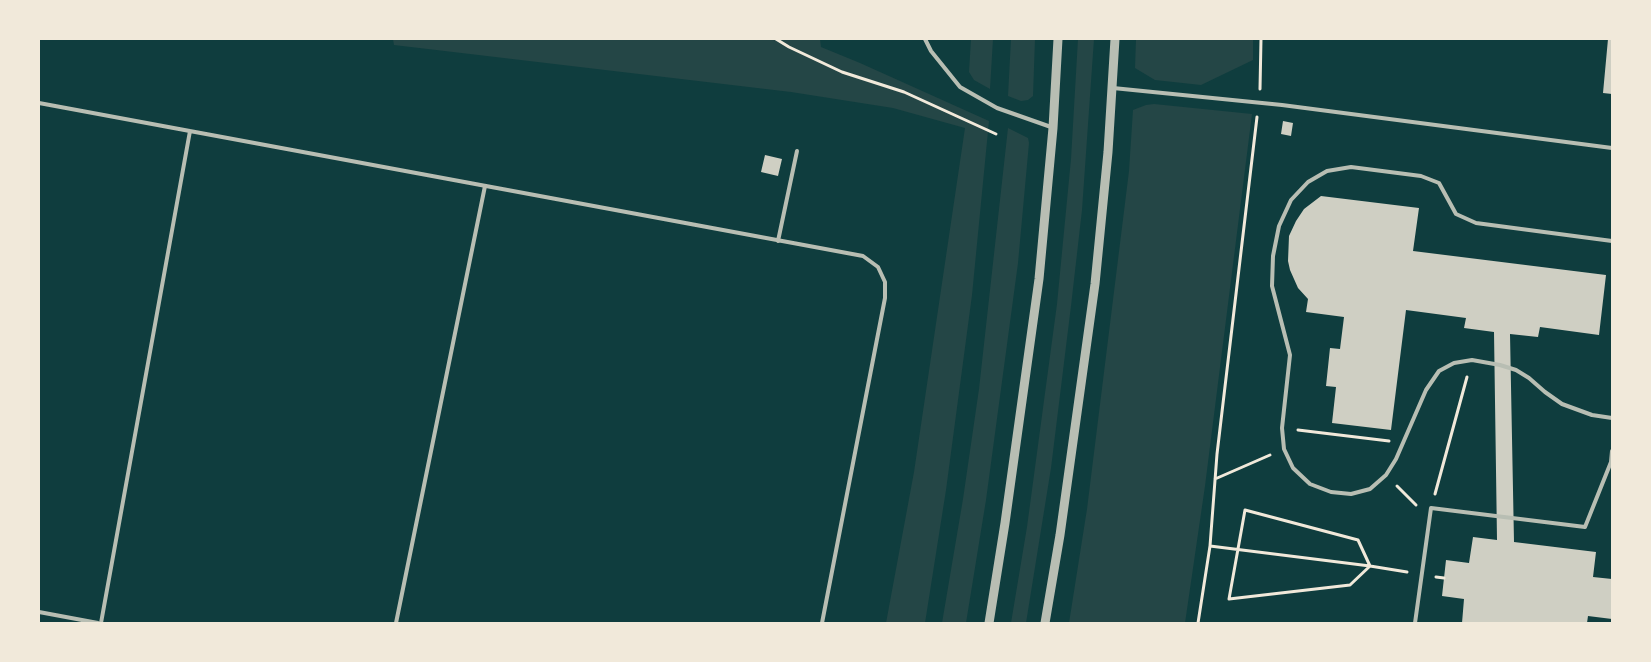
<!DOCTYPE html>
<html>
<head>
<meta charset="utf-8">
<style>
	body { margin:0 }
	#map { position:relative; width:1651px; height:662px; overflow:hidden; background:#0f3d3e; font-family:"Roboto Condensed",sans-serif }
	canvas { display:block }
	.frame { position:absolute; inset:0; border:40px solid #f1e9da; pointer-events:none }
</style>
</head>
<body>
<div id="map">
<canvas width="1651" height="662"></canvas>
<div class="frame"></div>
</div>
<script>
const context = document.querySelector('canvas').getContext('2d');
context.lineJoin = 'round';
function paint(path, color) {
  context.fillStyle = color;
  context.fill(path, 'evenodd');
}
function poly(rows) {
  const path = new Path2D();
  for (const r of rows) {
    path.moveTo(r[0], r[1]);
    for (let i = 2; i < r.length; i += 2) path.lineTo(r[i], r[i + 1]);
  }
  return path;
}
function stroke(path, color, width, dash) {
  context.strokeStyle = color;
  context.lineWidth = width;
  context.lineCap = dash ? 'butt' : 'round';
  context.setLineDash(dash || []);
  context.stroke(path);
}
paint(poly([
	[393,39,820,39,821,47,860,63,989,121,972,295,946,490,925,623,886,623,914,472,965,128,893,108,791,92,394,45],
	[971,39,993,39,990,89,974,80,969,72],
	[1011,39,1035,39,1033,96,1028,100,1021,101,1008,96],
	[1078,39,1094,39,1082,210,1071,306,1051,468,1026,623,1011,623,1027,527,1057,304,1071,159],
	[1136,39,1253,39,1253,60,1201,85,1155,80,1135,68],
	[1154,104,1252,114,1205,486,1185,623,1069,623,1087,509,1129,171,1133,110,1146,105],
	[1008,128,1028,138,1029,143,1018,263,986,500,966,623,942,623,963,499,979,389]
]), '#244646');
paint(poly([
	[1608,39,1612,39,1612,94,1603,93],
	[1283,121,1293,123,1291,136,1281,134],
	[765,155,782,159,778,176,761,172],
	[1321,196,1419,208,1413,251,1606,275,1599,335,1540,327,1538,337,1510,334,1514,542,1596,552,1593,577,1612,579,1612,619,1588,616,1587,623,1462,623,1464,599,1442,596,1446,560,1469,563,1473,537,1497,540,1494,332,1464,328,1466,318,1406,310,1391,430,1332,423,1336,387,1326,386,1330,348,1340,349,1344,317,1306,312,1308,299,1298,288,1290,270,1288,261,1289,236,1296,221,1304,209]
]), '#cfcfc3');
stroke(poly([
	[776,39,789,47,842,72,904,92,996,134],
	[1260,89,1261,39],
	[1298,430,1389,441],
	[1215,479,1270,455],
	[1397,486,1416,505],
	[1435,494,1467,377],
	[1245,510,1358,540,1370,566,1350,585,1229,599,1245,510],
	[1210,546,1370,566,1407,572],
	[1436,577,1444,578],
	[1198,623,1210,546,1217,454,1257,117]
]), '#f1e9da', 3);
stroke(poly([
	[925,39,931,51,960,87,997,108,1051,127],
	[1113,88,1282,105,1612,148],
	[39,103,863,256,878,267,885,282,885,298,822,623],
	[778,241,797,151],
	[1612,241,1476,223,1456,214,1439,183,1421,176,1351,167,1327,171,1308,182,1291,200,1279,226,1273,256,1272,286,1290,355,1282,428,1284,449,1293,468,1310,484,1331,492,1351,494,1370,489,1386,475,1396,459,1426,390,1439,371,1454,363,1472,360,1500,365,1516,370,1529,378,1545,392,1562,404,1592,415,1612,418],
	[39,612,98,623],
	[101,623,190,131],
	[396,623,485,186],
	[1415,623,1431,508,1585,527,1611,462,1612,451]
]), '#b8beb3', 4);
stroke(poly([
	[989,623,1005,523,1039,279,1053,128,1058,39],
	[1045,623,1060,535,1095,284,1108,152,1115,39]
]), '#b8beb3', 9);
</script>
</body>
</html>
